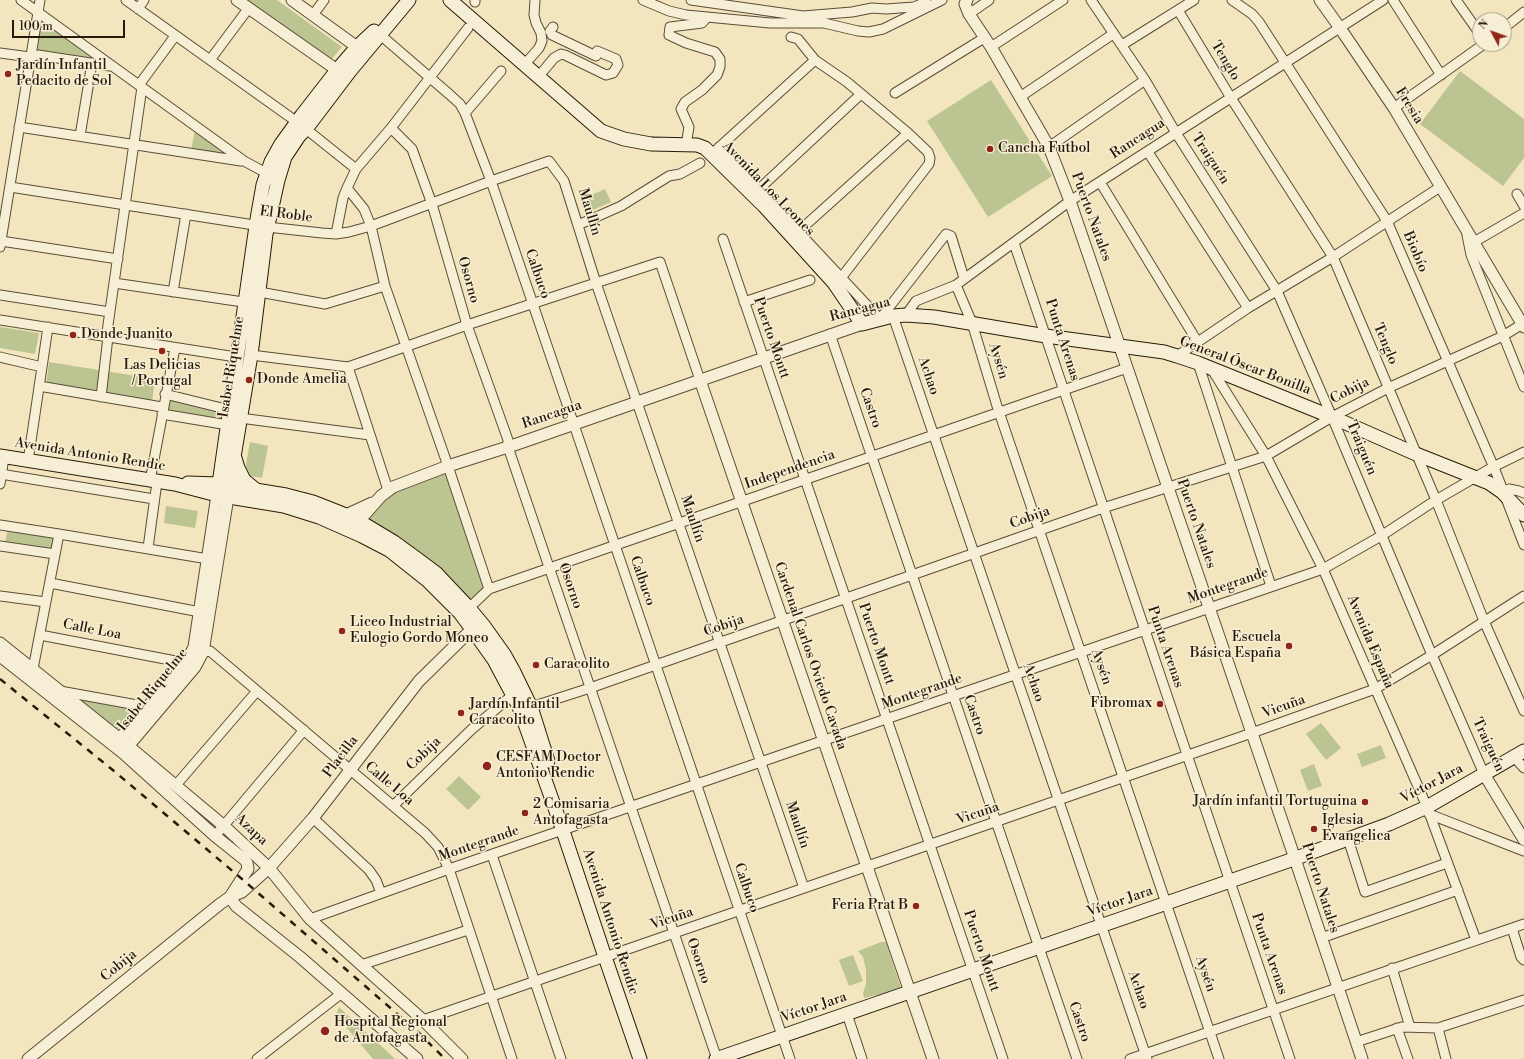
<!DOCTYPE html>
<html>
<head>
<meta charset="utf-8">
<style>
	body { margin:0 }
	#map { position:relative; width:1524px; height:1059px; overflow:hidden; background:#f3e6be; font-family:"Libre Bodoni",serif }
	canvas { display:block }
	.north { position:absolute; left:1472px; top:12px; width:40px; height:40px; box-sizing:border-box; background:#f7efd5; border:1px solid #a49a83; border-radius:50%; rotate:311deg; font-size:11px; font-weight:700; line-height:16px; text-align:center; color:#281a08 }
	.north::after { content:''; display:block; margin:auto; width:14px; height:18px; background:#8f2418; clip-path:polygon(50% 0,100% 100%,50% 72%,0 100%) }
	.scale { position:absolute; left:12px; top:20px; width:113px; height:18px; box-sizing:border-box; border:2px solid #281a08; border-top:0; padding-left:5px; font-size:12px; line-height:14px; white-space:nowrap; color:#281a08; -webkit-text-stroke:3px #f7efd5; paint-order:stroke }
</style>
</head>
<body>
<div id="map">
<canvas width="1524" height="1059"></canvas>
<div class="north">N</div>
<div class="scale">100 m</div>
</div>
<script>
const context = document.querySelector('canvas').getContext('2d');
context.lineJoin = 'round';
function paint(path, color) {
  context.fillStyle = color;
  context.fill(path, 'evenodd');
}
function poly(rows) {
  const path = new Path2D();
  for (const r of rows) {
    path.moveTo(r[0], r[1]);
    for (let i = 2; i < r.length; i += 2) path.lineTo(r[i], r[i + 1]);
  }
  return path;
}
function stroke(path, color, width, dash) {
  context.strokeStyle = color;
  context.lineWidth = width;
  context.lineCap = dash ? 'butt' : 'round';
  context.setLineDash(dash || []);
  context.stroke(path);
}
function write(font, color, halo, rows, align = 'center') {
  context.font = font + ' "Libre Bodoni",serif';
  context.lineWidth = 3;
  context.setLineDash([]);
  context.textBaseline = 'middle';
  context.strokeStyle = halo;
  context.fillStyle = color;
  for (const [text, x, y, turn = 0] of rows) {
    context.save();
    context.translate(x, y);
    context.rotate((+turn || 0) * Math.PI / 180);
    context.textAlign = isNaN(turn) ? turn : align;
    if (halo) context.strokeText(text, 0, 0);
    context.fillText(text, 0, 0);
    context.restore();
  }
}
paint(poly([
	[246,0,277,0,342,47,329,62],
	[41,17,97,59,35,50],
	[1460,71,1524,119,1524,158,1503,186,1420,124],
	[991,80,1052,176,988,217,927,121],
	[195,130,241,160,191,151],
	[605,189,611,202,586,213,580,200],
	[0,327,39,333,35,354,0,348],
	[49,362,155,379,152,402,46,385],
	[167,399,224,411,222,420,165,413],
	[250,442,268,446,262,478,244,475],
	[446,470,485,588,468,600,364,521,390,493],
	[166,506,198,511,195,528,164,523],
	[8,529,55,536,53,551,5,542],
	[72,696,135,705,126,719,114,732],
	[1321,723,1341,748,1326,760,1306,734],
	[1381,745,1386,758,1362,767,1357,754],
	[1314,764,1322,786,1308,791,1300,770],
	[459,776,481,797,468,810,446,789],
	[881,942,886,942,901,989,879,997,876,995,864,998,863,993,866,984,866,970,863,957,858,951],
	[853,955,863,981,849,986,839,960],
	[339,1007,391,1055,395,1059,373,1059,336,1015]
]), '#bcc491');
const minor = poly([
	[21,0,244,161,272,176],
	[126,0,297,122,298,126],
	[643,0,669,11,686,15,770,23,824,23,858,31,869,32,883,29,942,0],
	[691,0,803,16,852,12,872,8,886,9,914,7,926,2],
	[1091,0,1145,80,1176,133,1277,291,1332,417,1432,655,1484,774],
	[1232,0,1252,14,1259,22,1387,221,1495,470,1524,545],
	[1393,0,1441,75],
	[1456,0,1480,34],
	[475,2,475,0],
	[138,9,144,0],
	[1178,10,1231,98,1333,257,1436,500,1484,621,1524,711],
	[969,14,989,0],
	[313,15,324,0],
	[468,28,391,128,356,169,347,188,364,209,371,226,385,286,448,466,489,589],
	[1504,28,1524,12],
	[377,32,449,94,460,104,465,113,491,181,790,1059],
	[791,37,798,39,815,60,847,82,908,133,928,152,930,158,929,164,841,278],
	[1122,45,1194,0],
	[991,47,1063,0],
	[0,53,30,57,38,55,110,66],
	[210,60,248,9],
	[525,64,539,48,542,41,541,33,536,23,534,15,535,0],
	[539,76,554,58,561,54,565,55,606,75,613,73,618,65,616,59,597,51,596,56,552,35,550,31,553,27],
	[139,85,175,36],
	[895,93,984,38],
	[1020,97,1113,34],
	[1394,108,1484,44],
	[465,113,501,71],
	[19,127,241,161],
	[391,128,412,149,432,204,467,325,508,440,508,447,717,1059],
	[306,129,356,169],
	[80,136,92,63],
	[686,145,689,127,681,109,685,102,702,90,717,75,720,67,720,59,715,52,686,43,669,35,670,27,702,23,707,17],
	[719,147,880,319,946,234,951,236,964,278],
	[1049,147,1145,80],
	[715,151,815,60],
	[1148,152,1248,308],
	[1100,182,1197,341],
	[10,187,267,227,322,233,336,234,349,232,371,226,491,181,549,161,564,181,596,283,804,888],
	[758,190,861,94],
	[1517,194,1524,206],
	[578,225,621,206,669,176,680,174,700,163],
	[799,231,908,133],
	[336,234,343,198,347,188],
	[1467,235,1471,255,1524,387],
	[723,239,1003,1059],
	[1,241,118,259],
	[1474,242,1524,213],
	[1014,243,1290,1059],
	[0,247,40,0],
	[114,283,250,303],
	[956,285,972,323,997,406,1219,1059],
	[254,291,325,304,385,286],
	[173,292,186,214],
	[0,295,110,312],
	[744,302,810,280],
	[906,315,916,301,956,285,1070,201,1383,0],
	[893,316,1147,1059],
	[0,320,236,357],
	[830,334,1077,1059],
	[251,355,348,367,467,325,660,262,700,380],
	[1177,356,1248,308,1333,257,1440,187],
	[0,357,42,367],
	[1198,363,1271,586],
	[348,367,388,490],
	[1211,368,1266,456,1323,569,1427,807,1476,940],
	[39,386,162,407],
	[165,394,230,410],
	[101,397,108,337,107,332,142,87],
	[162,414,228,425],
	[240,418,370,435],
	[28,461,48,327],
	[0,474,154,499],
	[150,481,175,348],
	[0,484,4,457],
	[1502,492,1509,489,1519,491,1524,493],
	[0,525,59,534,214,560],
	[0,546,55,554],
	[148,548,157,482],
	[50,583,200,612],
	[0,596,46,602],
	[469,608,489,589,1127,368],
	[40,635,186,663,203,652,210,651,425,833,438,847,449,869,512,1059],
	[33,669,59,534],
	[60,691,148,707],
	[531,707,590,688,1103,508,1266,456,1332,417,1388,388,1503,336,1524,323],
	[1514,757,1524,768],
	[176,785,257,691],
	[393,806,472,729,509,698,515,696],
	[1429,814,1524,851],
	[313,818,369,870,376,880,381,893],
	[215,836,304,730],
	[1348,839,1365,892,1447,863],
	[492,855,561,1059],
	[310,919,449,869,1323,569,1381,536,1436,500,1493,467,1524,452],
	[1512,928,1521,957,1524,960],
	[1321,938,1458,890],
	[361,965,468,930],
	[1392,968,1410,1027],
	[847,1014,862,1059],
	[423,1020,1246,735,1375,689,1432,655,1524,596],
	[1397,1028,1408,1059],
	[1438,1028,1446,1059],
	[1356,1042,1402,1027,1438,1028,1524,1000],
	[257,1059,342,993],
	[1130,1059,1524,924]
]);
const tertiary = poly([
	[237,0,337,70],
	[292,0,357,47,358,55],
	[967,0,965,4,969,14,991,47,1049,147,1070,201,1292,850,1362,1059],
	[1320,0,1340,28,1394,108,1524,327],
	[700,380,933,1059],
	[346,515,372,503],
	[351,524,359,521,381,496,393,487,448,466,514,445,862,324],
	[0,643,120,739,224,826,269,868,310,919,423,1020,462,1059],
	[0,656,123,753,215,836,245,860,247,863,248,869,230,897],
	[115,744,186,663,194,647,217,495],
	[124,751,195,667,203,652,228,497],
	[1484,774,1524,840],
	[230,897,236,906,300,957,417,1059],
	[28,1059,220,904,230,897,242,892,269,868,313,818,419,681,472,629]
]);
const secondary = poly([
	[450,0,601,131,624,139,651,144,697,145,705,148,764,206,834,283,862,324,893,316,906,315,934,317,1046,336,1164,352,1177,356,1198,363,1332,417,1416,454,1489,483,1502,492,1524,515],
	[0,456,175,484,217,495,284,506,319,517,362,536,389,550,428,581,460,613,472,629,494,660,519,707,561,825,605,957,640,1059],
	[235,458,238,468,244,480,255,489],
	[188,483,219,484,286,495,313,502,346,515,359,521,394,542,416,558,436,573,469,608,484,626,504,654,514,672,531,707,548,761],
	[218,491,257,219,263,185,271,162,281,144,302,115,337,70,357,47,374,31],
	[228,493,251,355,266,234,278,180,285,157,299,136,306,129,350,71,409,0],
	[716,1059,1288,861,1389,824,1427,807,1524,751]
]);
stroke(minor, '#5b4d36', 11);
stroke(tertiary, '#5b4d36', 13);
stroke(secondary, '#281a08', 15);
stroke(minor, '#f7efd5', 9);
stroke(tertiary, '#f7efd5', 11);
stroke(secondary, '#f7efd5', 13);
stroke(poly([
	[0,679,114,771,242,879,418,1032,445,1059]
]), '#281a08', 2.5, [7, 7]);
for (const [x, y, r, color] of [
	[8,74,4,"#8f2418"],
	[990,149,4,"#8f2418"],
	[73,335,4,"#8f2418"],
	[162,351,4,"#8f2418"],
	[249,380,4,"#8f2418"],
	[342,631,4,"#8f2418"],
	[1289,646,4,"#8f2418"],
	[536,665,4,"#8f2418"],
	[1160,704,4,"#8f2418"],
	[461,713,4,"#8f2418"],
	[487,766,5,"#8f2418"],
	[1365,802,4,"#8f2418"],
	[525,813,4,"#8f2418"],
	[1314,829,4,"#8f2418"],
	[916,906,4,"#8f2418"],
	[325,1031,5,"#8f2418"]
]) {
  const dot = new Path2D();
  dot.arc(x, y, r, 0, 2 * Math.PI);
  context.fillStyle = color;
  context.fill(dot);
  stroke(dot, '#f7efd5', 1.5);
}
write('14px', '#281a08', '#f7efd5', [
	["Tenglo",1225,61,59],
	["Fresia",1409,106,58],
	["Rancagua",1138,139,-33],
	["Traiguén",1210,159,57],
	["Avenida Los Leones",768,189,46],
	["Maullín",589,212,73],
	["El Roble",286,215,7],
	["Puerto Natales",1091,217,70],
	["Biobío",1415,252,67],
	["Calbuco",537,274,71],
	["Osorno",468,280,74],
	["Rancagua",860,310,-15],
	["Puerto Montt",771,338,71],
	["Punta Arenas",1062,340,72],
	["Tenglo",1385,344,67],
	["Aysén",998,361,73],
	["General Óscar Bonilla",1245,366,21],
	["Isabel Riquelme",232,367,-81],
	["Achao",928,376,71],
	["Cobija",1350,391,-27],
	["Castro",870,408,71],
	["Rancagua",552,415,-19],
	["Traiguén",1361,448,67],
	["Avenida Antonio Rendic",90,455,9],
	["Independencia",790,470,-19],
	["Cobija",1030,518,-20],
	["Maullín",692,519,71],
	["Puerto Natales",1196,524,71],
	["Calbuco",642,581,71],
	["Osorno",570,586,71],
	["Montegrande",1228,586,-19],
	["Cobija",724,626,-19],
	["Calle Loa",92,630,11],
	["Avenida España",1370,642,67],
	["Puerto Montt",876,644,71],
	["Punta Arenas",1165,647,71],
	["Cardenal Carlos Oviedo Cavada",810,656,71],
	["Aysén",1101,667,71],
	["Achao",1033,683,71],
	["Isabel Riquelme",153,690,-51],
	["Montegrande",922,692,-19],
	["Vicuña",1284,707,-20],
	["Castro",974,715,71],
	["Traiguén",1488,745,65],
	["Cobija",424,754,-44],
	["Placilla",341,757,-53],
	["Calle Loa",389,784,40],
	["Víctor Jara",1432,784,-28],
	["Vicuña",978,814,-19],
	["Maullín",797,825,71],
	["Azapa",251,830,43],
	["Montegrande",479,844,-19],
	["Calbuco",746,888,71],
	["Puerto Natales",1320,888,72],
	["Víctor Jara",1120,902,-19],
	["Vicuña",672,919,-19],
	["Avenida Antonio Rendic",610,922,72],
	["Puerto Montt",981,951,71],
	["Punta Arenas",1269,954,71],
	["Osorno",698,961,71],
	["Cobija",119,966,-39],
	["Aysén",1205,974,71],
	["Achao",1138,990,71],
	["Víctor Jara",814,1008,-19],
	["Castro",1079,1022,71]
]);
write('14px', '#281a08', '#f7efd5', [
	["Jardín Infantil",16,66],
	["Pedacito de Sol",16,82],
	["Cancha Futbol",998,149],
	["Donde Juanito",81,335],
	["Las Delicias",162,366,"center"],
	["/ Portugal",162,382,"center"],
	["Donde Amelia",257,380],
	["Liceo Industrial",350,623],
	["Eulogio Gordo Moneo",350,639],
	["Escuela",1281,638,"right"],
	["Básica España",1281,654,"right"],
	["Caracolito",544,665],
	["Fibromax",1152,704,"right"],
	["Jardín Infantil",469,705],
	["Caracolito",469,721],
	["CESFAM Doctor",496,758],
	["Antonio Rendic",496,774],
	["Jardín infantil Tortuguina",1357,802,"right"],
	["2 Comisaria",533,805],
	["Antofagasta",533,821],
	["Iglesia",1322,821],
	["Evangelica",1322,837],
	["Feria Prat B",908,906,"right"],
	["Hospital Regional",334,1023],
	["de Antofagasta",334,1039]
], 'left');
</script>
</body>
</html>
